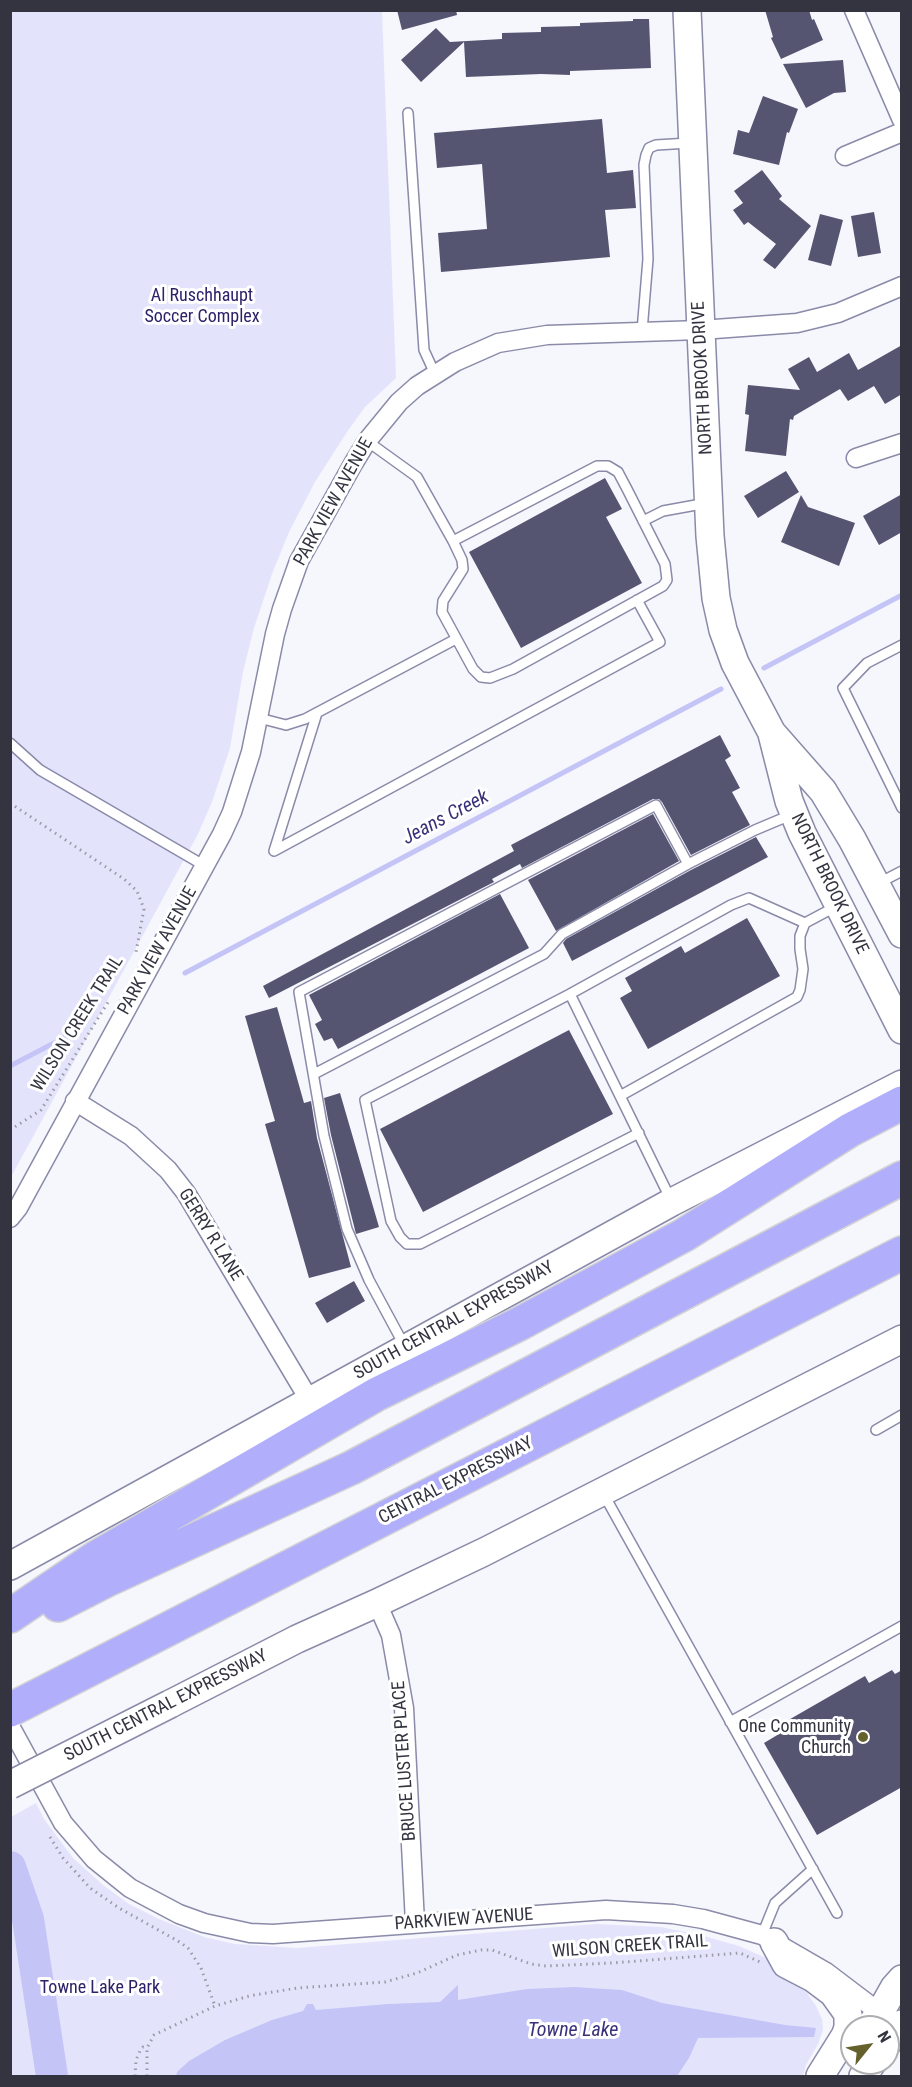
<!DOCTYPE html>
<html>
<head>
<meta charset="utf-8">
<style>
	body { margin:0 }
	#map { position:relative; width:912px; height:2087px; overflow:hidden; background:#f6f6fd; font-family:"Roboto Condensed",sans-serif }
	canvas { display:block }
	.frame { position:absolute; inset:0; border:12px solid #343441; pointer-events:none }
	.north { position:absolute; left:840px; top:2015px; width:60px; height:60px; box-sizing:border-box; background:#fff; border:2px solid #aeaeb3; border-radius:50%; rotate:60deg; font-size:16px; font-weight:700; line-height:24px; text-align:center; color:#343441 }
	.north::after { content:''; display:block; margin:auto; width:21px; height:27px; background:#65612d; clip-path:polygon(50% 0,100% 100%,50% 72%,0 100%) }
</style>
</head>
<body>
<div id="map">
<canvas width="912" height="2087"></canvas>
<div class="frame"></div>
<div class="north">N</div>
</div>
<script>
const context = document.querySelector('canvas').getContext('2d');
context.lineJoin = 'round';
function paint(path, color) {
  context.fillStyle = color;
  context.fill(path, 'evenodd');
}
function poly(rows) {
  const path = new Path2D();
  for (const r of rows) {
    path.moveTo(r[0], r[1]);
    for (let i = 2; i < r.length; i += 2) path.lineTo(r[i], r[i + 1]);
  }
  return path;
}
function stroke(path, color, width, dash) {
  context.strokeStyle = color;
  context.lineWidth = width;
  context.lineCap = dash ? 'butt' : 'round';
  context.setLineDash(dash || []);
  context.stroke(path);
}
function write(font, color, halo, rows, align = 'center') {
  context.font = font + ' "Roboto Condensed",sans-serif';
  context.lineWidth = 6;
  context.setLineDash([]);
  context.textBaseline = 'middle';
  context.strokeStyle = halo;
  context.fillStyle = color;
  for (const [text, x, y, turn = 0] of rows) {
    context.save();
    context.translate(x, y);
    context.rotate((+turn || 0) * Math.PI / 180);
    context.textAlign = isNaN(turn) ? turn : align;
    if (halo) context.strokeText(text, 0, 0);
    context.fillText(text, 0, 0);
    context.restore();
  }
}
paint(poly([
	[11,11,382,11,396,378,365,407,347,432,315,482,289,532,272,574,254,628,243,672,230,748,212,802,198,834,11,1177],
	[36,1803,44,1819,73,1858,103,1885,129,1904,159,1919,204,1937,235,1944,297,1948,596,1924,661,1927,700,1935,739,1946,775,1962,807,1993,816,2006,822,2019,823,2030,818,2044,806,2065,803,2076,11,2076,11,1817]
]), '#e3e4fc');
paint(poly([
	[458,1985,458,2000,527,1989,574,1987,622,1990,662,2003,785,2025,816,2028,814,2037,698,2038,689,2058,677,2076,176,2076,177,2072,189,2061,225,2040,272,2020,303,2011,307,2004,313,2004,316,2010,388,2004,440,2002]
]), '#c4c4f7');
stroke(poly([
	[764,668,902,595],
	[185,973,721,689],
	[10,1066,75,1032]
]), '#c4c4f7', 5);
stroke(poly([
	[10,1867,28,1919,52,2076]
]), '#c4c4f7', 32);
paint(poly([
	[397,10,456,10,457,15,402,30],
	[765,10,809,10,812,20,814,19,823,40,781,59,771,38,773,37],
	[633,19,649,19,651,68,570,71,570,75,541,74,466,77,464,42,421,82,401,60,436,28,450,42,502,39,502,33,541,32,541,27,580,26,580,23,633,21],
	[843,60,846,92,834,93,806,108,783,64],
	[763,96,798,109,789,133,787,132,779,165,733,154,738,130,749,133],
	[602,119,607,173,633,170,636,208,605,210,610,257,441,272,438,233,487,229,482,164,437,168,434,133],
	[762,170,782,196,779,199,811,226,775,269,763,260,776,244,748,222,744,225,733,210,743,203,734,191],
	[874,212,881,253,858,257,851,216],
	[820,214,843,220,831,266,808,260],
	[902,345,902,394,885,404,874,386,848,401,840,389,794,416,793,420,790,419,786,456,745,451,749,415,745,414,748,385,800,390,788,369,809,357,817,372,849,353,858,370],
	[786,471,799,492,758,518,744,496],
	[605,478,622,509,606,517,642,583,521,648,469,552],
	[902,494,902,532,879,545,863,516],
	[801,495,808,507,855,523,839,566,781,542],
	[720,735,731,756,725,760,740,788,732,792,750,825,691,855,662,802,659,799,653,799,522,868,520,864,492,879,494,882,269,998,263,986,514,851,511,845],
	[653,814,679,861,556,931,528,880],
	[756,837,768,857,572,961,563,943,566,939,691,870],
	[500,894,529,948,338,1049,332,1038,324,1041,315,1024,322,1020,309,995],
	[747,918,780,976,648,1049,620,998,632,991,625,978,681,946,685,953],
	[277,1007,304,1103,311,1101,317,1138,351,1267,309,1278,265,1124,275,1121,245,1016],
	[569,1030,613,1114,423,1212,380,1129],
	[340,1093,379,1227,356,1234,331,1135,324,1098],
	[354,1281,365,1301,327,1323,315,1303],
	[892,1670,895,1674,902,1670,902,1787,817,1835,764,1743,789,1728,785,1722,865,1676,869,1683]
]), '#555571');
const lane = poly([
	[408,113,424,350,435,374],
	[642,331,648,259,644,165,646,155,649,148,656,145,689,143],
	[367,441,417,477,453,541,597,466,608,466,618,472,627,489,665,564,667,580,663,586,513,669,490,678,481,677,473,669,442,612,443,601,463,569,462,560,453,541],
	[643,521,663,511,707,503],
	[902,645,867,663,843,688,902,808],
	[317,713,274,851,660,642,637,600],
	[259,718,286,725,305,719,456,639],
	[10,743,40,770,205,866],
	[877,884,902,871],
	[570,994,671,1200],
	[314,1074,544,954,562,934,688,864],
	[620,1096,797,997,800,990,803,969,800,949,800,936,805,923,837,906],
	[639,1133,420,1244,407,1244,400,1237,391,1221,365,1100,570,994,731,905,749,898,805,923],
	[404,1345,369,1280,347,1229,324,1136,299,992,656,805,688,864,755,830,793,814],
	[876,1430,902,1415],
	[603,1493,837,1913],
	[730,1722,902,1626],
	[762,1935,775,1903,813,1869]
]);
const street = poly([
	[854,10,902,120],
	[845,156,902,132],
	[856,458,902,443],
	[75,1101,131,1136,168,1170,186,1193,310,1401],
	[10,1218,18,1208,222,834,232,812,251,752,275,634,282,609,299,561,353,464,367,441,399,402,417,386,455,362,498,343,547,335,701,330,797,323,838,313,902,286],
	[377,1603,391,1635,404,1708,415,1923],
	[10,1726,63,1823,94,1859,130,1888,179,1914,204,1923,250,1933,273,1934,606,1910,673,1914,703,1919,762,1935,826,1972,888,2019]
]);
const secondary = poly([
	[687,10,710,536,716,598,723,630,735,663,772,733,823,791,852,839,902,934],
	[772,734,789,801,802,833,902,1030],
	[10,1566,672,1202,902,1084],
	[170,1704,297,1639,377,1603,484,1552,902,1339],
	[774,1942,786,1964,813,1978,833,1993,848,2014,848,2028,845,2036,820,2076],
	[869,2027,880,2013,894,1988,902,1979],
	[888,2042,902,2024],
	[863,2076,872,2063]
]);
const highway = poly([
	[58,1605,107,1580,351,1468,902,1178],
	[10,1616,97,1557,377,1394,521,1323,684,1235,850,1130,902,1103],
	[10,1710,902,1253]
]);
stroke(lane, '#8a8aa9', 12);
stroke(street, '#8a8aa9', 21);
stroke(secondary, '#8a8aa9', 30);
stroke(highway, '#d2d2d5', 36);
stroke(poly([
	[10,803,124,879,137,891,144,909,136,952],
	[10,1130,41,1110,110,999],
	[50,1837,63,1858,90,1888,119,1908,178,1941,188,1948,201,1968,215,2006],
	[135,2076,136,2060,140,2051,143,2047,147,2048],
	[147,2076,147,2048,154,2035,215,2006,249,1996,297,1988,385,1982,417,1973,457,1955,481,1950,492,1950,531,1964,546,1966,612,1963,740,1953,760,1962]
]), '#9a9aa4', 3, [1.5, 4.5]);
stroke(lane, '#fff', 9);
stroke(street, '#fff', 18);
stroke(secondary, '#fff', 27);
stroke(highway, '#b1affc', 33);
const secondaryBridge = poly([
	[10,1785,170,1704]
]);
stroke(secondaryBridge, '#8a8aa9', 30, []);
stroke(secondaryBridge, '#fff', 27);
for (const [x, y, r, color] of [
	[863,1737,6,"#65612d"]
]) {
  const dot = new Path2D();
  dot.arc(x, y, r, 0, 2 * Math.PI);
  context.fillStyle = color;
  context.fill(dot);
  stroke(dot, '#fff', 2);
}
write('18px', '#2d2168', '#fff', [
	["Al Ruschhaupt",202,296],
	["Soccer Complex",202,317],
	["Towne Lake Park",100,1988]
]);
write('18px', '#343441', '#fff', [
	["NORTH BROOK DRIVE",703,378,-93],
	["PARK VIEW AVENUE",334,502,-61],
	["NORTH BROOK DRIVE",829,884,64],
	["PARK VIEW AVENUE",158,951,-61],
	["WILSON CREEK TRAIL",78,1024,-58],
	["GERRY R LANE",210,1235,58],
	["SOUTH CENTRAL EXPRESSWAY",454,1321,-29],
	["CENTRAL EXPRESSWAY",456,1481,-27],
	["SOUTH CENTRAL EXPRESSWAY",166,1706,-27],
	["BRUCE LUSTER PLACE",405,1761,-94],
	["PARKVIEW AVENUE",464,1920,-4],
	["WILSON CREEK TRAIL",630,1947,-4]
]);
write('18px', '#343441', '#fff', [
	["One Community",851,1727],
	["Church",851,1748]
], 'right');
write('italic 20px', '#393078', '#fff', [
	["Jeans Creek",446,818,-28],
	["Towne Lake",573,2031]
]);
</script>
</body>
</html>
